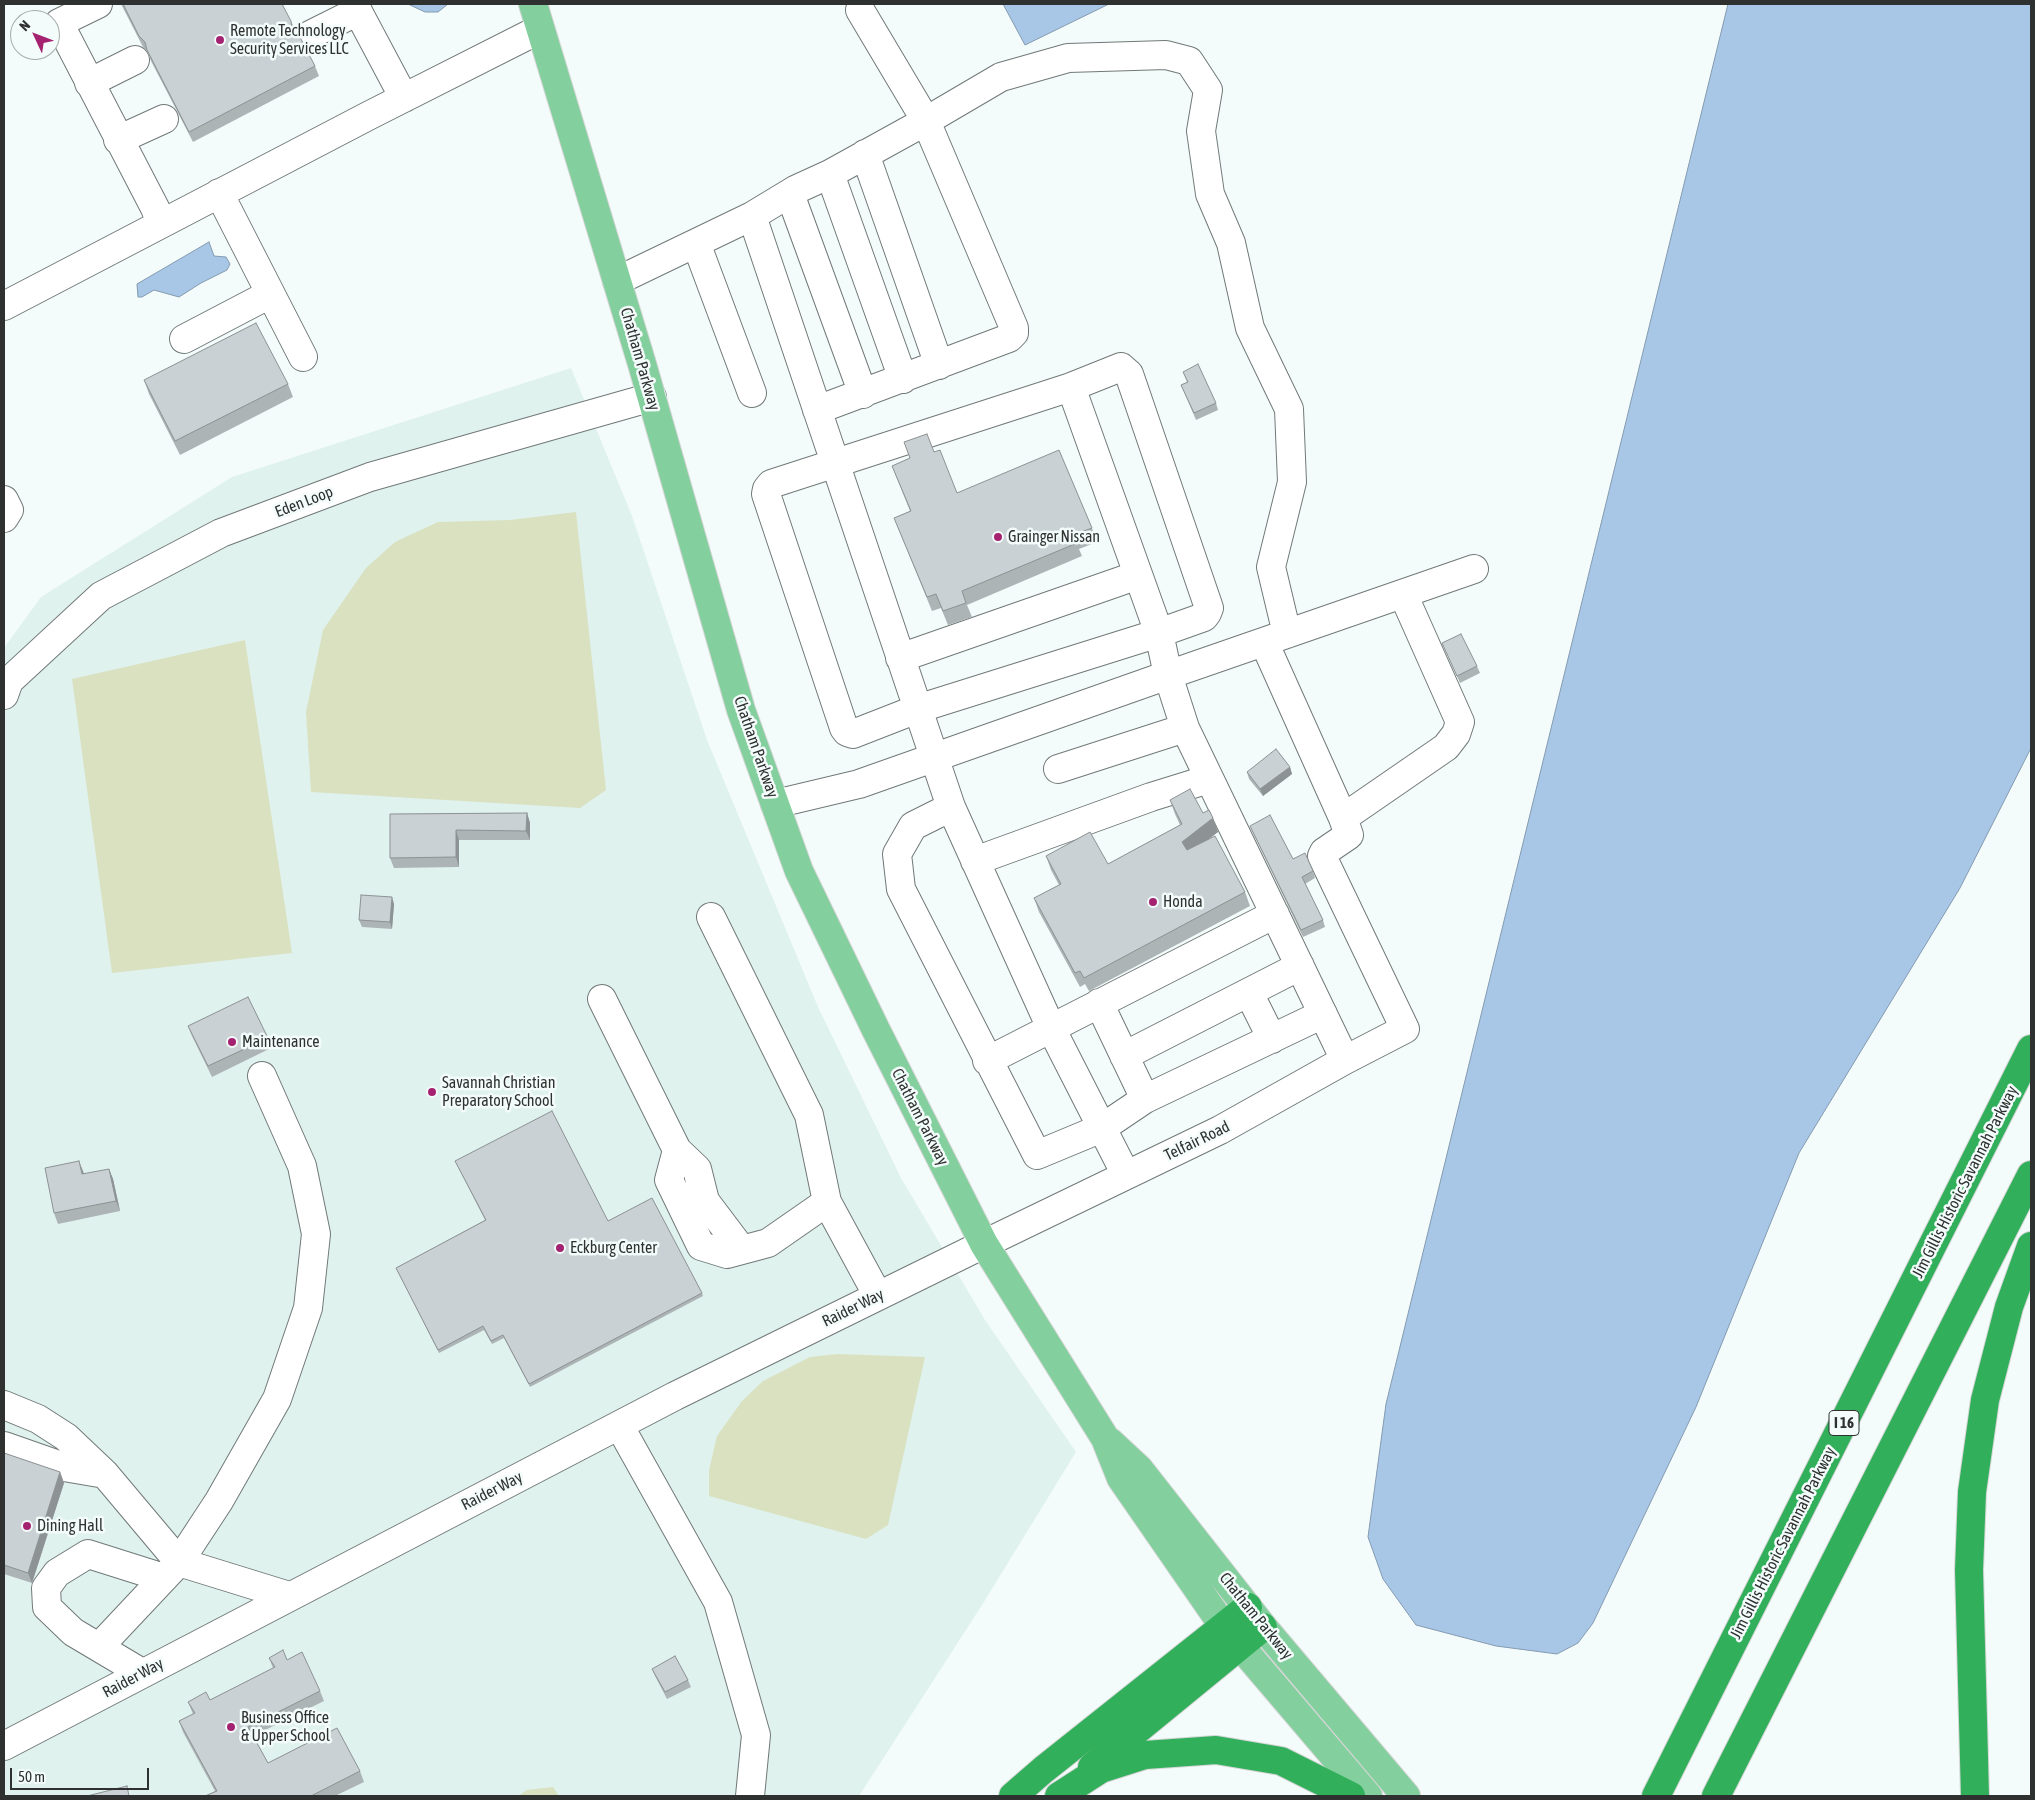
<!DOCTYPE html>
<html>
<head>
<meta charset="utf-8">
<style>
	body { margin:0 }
	#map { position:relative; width:2035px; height:1800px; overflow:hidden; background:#f3fcfa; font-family:"Asap Condensed",sans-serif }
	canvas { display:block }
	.frame { position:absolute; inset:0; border:5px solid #2e3130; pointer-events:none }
	.north { position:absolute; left:10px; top:10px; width:50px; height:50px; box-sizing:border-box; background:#f3fcfa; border:1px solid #a4aba9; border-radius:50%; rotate:313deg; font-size:14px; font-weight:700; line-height:20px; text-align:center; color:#2e3130 }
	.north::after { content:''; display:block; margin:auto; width:18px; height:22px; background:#a42270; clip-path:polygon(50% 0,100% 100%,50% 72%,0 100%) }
	.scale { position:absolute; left:10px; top:1768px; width:139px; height:22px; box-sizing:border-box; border:2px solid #2e3130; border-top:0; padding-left:6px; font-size:15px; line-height:18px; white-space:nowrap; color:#2e3130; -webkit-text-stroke:4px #f3fcfa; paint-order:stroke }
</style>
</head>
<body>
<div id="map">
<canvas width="2035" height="1800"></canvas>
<div class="frame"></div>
<div class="north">N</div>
<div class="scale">50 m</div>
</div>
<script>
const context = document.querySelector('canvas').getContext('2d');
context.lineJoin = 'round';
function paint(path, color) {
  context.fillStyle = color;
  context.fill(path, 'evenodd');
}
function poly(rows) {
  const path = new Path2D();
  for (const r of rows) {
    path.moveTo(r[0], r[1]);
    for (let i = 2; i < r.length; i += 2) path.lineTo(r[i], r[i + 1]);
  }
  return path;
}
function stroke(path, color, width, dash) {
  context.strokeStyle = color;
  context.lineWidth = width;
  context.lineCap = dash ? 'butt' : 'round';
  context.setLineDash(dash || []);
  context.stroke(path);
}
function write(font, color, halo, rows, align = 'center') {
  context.font = font + ' "Asap Condensed",sans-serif';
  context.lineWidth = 5;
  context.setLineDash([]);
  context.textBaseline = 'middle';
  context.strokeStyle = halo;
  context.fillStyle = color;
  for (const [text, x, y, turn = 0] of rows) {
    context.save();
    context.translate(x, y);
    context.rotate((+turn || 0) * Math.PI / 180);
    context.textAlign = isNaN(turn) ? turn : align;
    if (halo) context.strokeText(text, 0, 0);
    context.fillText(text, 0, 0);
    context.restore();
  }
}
paint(poly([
	[571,368,632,516,707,740,818,1007,901,1178,985,1320,1076,1452,982,1605,859,1796,4,1796,4,648,41,597,232,477]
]), '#dff2ee');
paint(poly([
	[576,512,606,790,580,808,311,792,306,712,323,630,366,568,395,542,438,522,510,520],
	[245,640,292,953,112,973,72,679],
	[837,1354,925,1357,888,1525,866,1539,709,1496,709,1470,717,1436,742,1401,763,1381,810,1357],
	[553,1787,559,1796,518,1796,527,1790]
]), '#dae1c0');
const water = poly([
	[408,4,448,4,438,12,425,12,408,4],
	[1003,4,1109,4,1025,45,1003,4],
	[1728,4,2031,4,2031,748,1960,888,1799,1153,1696,1407,1593,1623,1578,1643,1557,1654,1496,1646,1416,1625,1383,1579,1368,1537,1386,1404,1728,4],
	[209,242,214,256,226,257,230,264,227,270,201,283,179,297,154,290,142,297,138,297,137,284,209,242]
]);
paint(water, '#a8c7e7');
stroke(water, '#839ab0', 1);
const minor = poly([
	[98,4,59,23,155,208,161,224],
	[354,4,404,98],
	[860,10,926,121,1001,77,1068,58,1166,55,1189,61,1208,90,1201,131,1210,194,1231,243,1250,328,1289,409,1292,482,1271,567,1287,634],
	[310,35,358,11],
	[89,83,135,60],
	[118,140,164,119],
	[865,154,939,365],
	[830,174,903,379],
	[219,193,303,357],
	[790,194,863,394],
	[752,216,795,190,830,174,926,121,1014,328,1014,333,1009,338,817,410],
	[696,243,752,393],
	[617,281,752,216,951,807,1051,1028,1126,1175],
	[4,306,370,115,540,29],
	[184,339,270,294],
	[1121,367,1129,374,1209,608,1207,613,1204,617,1159,633,917,709,853,734,847,732,844,728,766,494,767,489,771,484,1071,387,1121,367],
	[1071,387,1159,633,1168,675,1474,569],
	[4,500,9,510,4,518],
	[1264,642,1343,818],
	[900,658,1138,575],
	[4,695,9,681,101,596,221,533,370,477,652,397],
	[1058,769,1185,728],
	[775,804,859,784,1168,675,1185,728,1345,1060],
	[951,807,913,826,897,854,901,889,1037,1155,1102,1128,1145,1099,1323,1014],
	[975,861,1151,797,1209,779],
	[711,917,809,1115,827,1202,878,1296],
	[1249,993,1272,1039],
	[602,999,677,1150,669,1180,701,1246,727,1254,768,1243,827,1202],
	[1099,1003,1145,1099],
	[1124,1056,1300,966],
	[987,1061,1275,914],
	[677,1150,697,1169,705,1201,742,1250],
	[4,1405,38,1419,66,1437,105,1474,179,1562,289,1596],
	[619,1425,718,1602,756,1735,750,1796],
	[4,1446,64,1467,105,1474],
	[99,1647,179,1562,219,1501,277,1399,308,1308,316,1234,302,1166,262,1076],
	[142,1673,73,1632,47,1607,46,1588,57,1573,88,1554,164,1578],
	[4,1746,675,1396,984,1244,1220,1130,1345,1060,1405,1029,1322,856,1324,852,1349,835,1343,818,1446,747,1456,734,1460,722,1403,594]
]);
const major = poly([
	[533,4,642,364,741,710,799,871,876,1030,984,1244,1105,1438,1121,1478,1224,1627,1368,1796],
	[1110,1442,1139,1469,1263,1627,1406,1796]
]);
const highway = poly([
	[1092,1767,1263,1627],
	[1013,1796,1043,1770,1248,1607],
	[1059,1796,1101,1769,1145,1755,1216,1750,1281,1761,1351,1796],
	[1656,1796,2031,1049],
	[1716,1796,2031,1175],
	[1975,1796,1969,1570,1972,1492,1985,1400,2009,1307,2031,1246]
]);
stroke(minor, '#717978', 30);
stroke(major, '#d5d6d6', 30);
stroke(highway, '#d5d6d6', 30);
stroke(minor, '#fff', 28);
stroke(major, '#83cf9d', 28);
stroke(highway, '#31af5b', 28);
paint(poly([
	[121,4,282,4,295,31,296,34,315,66,319,76,193,142,151,61,147,51,143,47],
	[1183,372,1216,403,1218,410,1196,420,1181,385,1187,382],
	[144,380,288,384,293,397,180,455,149,394],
	[904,442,934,452,957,493,1092,528,1097,542,1079,549,1082,556,967,605,972,617,948,625,941,608,932,611,894,518,910,511,892,466,910,458],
	[1442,643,1477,666,1480,673,1460,683],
	[1290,767,1292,774,1263,796,1249,779,1247,772],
	[1170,800,1203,813,1213,818,1218,832,1208,839,1245,892,1250,906,1089,991,1085,984,1080,987,1039,912,1034,898,1059,885,1051,870,1046,856,1108,864,1180,825,1175,814],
	[527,813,530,823,530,840,459,840,459,867,394,868,390,858,390,814],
	[1250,826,1293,859,1313,871,1315,878,1305,884,1323,920,1325,927,1303,937,1253,833],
	[394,904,392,929,362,927,359,920],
	[188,1026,268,1038,271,1048,212,1077,192,1036],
	[455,1161,608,1221,702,1293,703,1296,530,1387,504,1338,492,1344,484,1330,439,1353,396,1268,485,1220],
	[109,1169,113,1179,120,1211,58,1224,54,1213,83,1171,84,1174],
	[4,1453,60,1472,64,1483,32,1583,4,1574],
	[269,1658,287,1660,320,1691,324,1701,253,1736,268,1763,360,1771,364,1782,335,1796,205,1796,215,1791,183,1732,179,1721,193,1714,188,1702,210,1700,273,1668],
	[652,1669,688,1680,691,1687,667,1699,655,1676]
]), '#adb4b6');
paint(poly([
	[291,21,295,31,296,42,292,32],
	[1290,767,1292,774,1263,796,1260,789],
	[527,813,530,823,530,840,526,831],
	[1213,818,1218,832,1187,856,1182,842],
	[456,830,459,840,459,867,456,857],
	[392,897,394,904,392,929,390,922],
	[79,1161,83,1171,86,1185,82,1174],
	[109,1169,113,1179,120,1211,116,1201],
	[60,1472,64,1483,32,1583,28,1573]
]), '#8d9294');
const building = poly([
	[123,4,282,4,291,21,292,32,301,39,315,66,189,132,147,50,145,42,139,36,123,4],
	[256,323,288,384,175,441,144,380,256,323],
	[1198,364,1216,403,1194,413,1181,385,1188,382,1183,372,1198,364],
	[927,434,934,452,940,450,957,493,1059,450,1092,528,1073,535,1077,543,962,591,966,603,943,611,936,594,927,597,894,518,911,511,892,466,910,458,904,442,927,434],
	[1461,634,1477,666,1457,676,1442,643,1461,634],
	[1276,749,1290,767,1260,789,1247,772,1276,749],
	[1190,789,1203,813,1209,810,1213,818,1182,842,1187,850,1215,836,1245,892,1084,978,1080,971,1075,973,1034,898,1061,884,1046,856,1090,832,1108,864,1182,824,1170,800,1190,789],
	[527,813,526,831,456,830,456,857,390,858,390,814,527,813],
	[1270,815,1293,859,1305,853,1313,871,1302,877,1323,920,1301,930,1250,826,1270,815],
	[361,895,392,897,390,922,359,920,361,895],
	[248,997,268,1038,208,1066,188,1026,248,997],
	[552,1111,608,1221,652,1198,702,1293,529,1384,503,1335,491,1341,483,1326,438,1350,396,1268,486,1220,455,1161,552,1111],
	[79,1161,82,1174,109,1169,116,1201,54,1213,45,1168,79,1161],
	[4,1453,60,1472,28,1573,4,1565,4,1453],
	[283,1650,287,1660,302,1652,320,1691,248,1727,268,1763,337,1728,360,1771,311,1796,205,1796,217,1791,179,1721,195,1713,188,1702,206,1692,210,1700,275,1667,269,1658,283,1650],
	[675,1656,688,1680,665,1692,652,1669,675,1656],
	[127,1786,129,1796,87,1796,127,1786]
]);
paint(building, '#c9d1d4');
stroke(building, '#8d9294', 1);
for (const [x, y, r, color] of [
	[220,40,5,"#a42270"],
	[998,537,5,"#a42270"],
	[1153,902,5,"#a42270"],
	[232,1042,5,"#a42270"],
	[432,1092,5,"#a42270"],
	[560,1248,5,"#a42270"],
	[27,1526,5,"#a42270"],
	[231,1727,5,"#a42270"]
]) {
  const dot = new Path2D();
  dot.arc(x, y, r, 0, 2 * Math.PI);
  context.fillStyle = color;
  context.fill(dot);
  stroke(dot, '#f3fcfa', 2);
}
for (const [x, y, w] of [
	[1844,1423,30]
]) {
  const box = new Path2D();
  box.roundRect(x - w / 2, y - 12.5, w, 25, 4);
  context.fillStyle = '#f3fcfa';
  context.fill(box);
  stroke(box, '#2e3130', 1);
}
write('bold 15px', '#2e3130', null, [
	["I 16",1844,1423]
]);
write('16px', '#2e3130', '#f3fcfa', [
	["Remote Technology",230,31],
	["Security Services LLC",230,49],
	["Grainger Nissan",1008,537],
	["Honda",1163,902],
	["Maintenance",242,1042],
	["Savannah Christian",442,1083],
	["Preparatory School",442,1101],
	["Eckburg Center",570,1248],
	["Dining Hall",37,1526],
	["Business Office",241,1718],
	["& Upper School",241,1736]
], 'left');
write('16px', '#2e3130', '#f3fcfa', [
	["Chatham Parkway",640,359,74],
	["Eden Loop",304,502,-21],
	["Chatham Parkway",756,747,71],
	["Chatham Parkway",920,1117,63],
	["Telfair Road",1197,1141,-26],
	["Jim Gillis Historic Savannah Parkway",1965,1182,-63],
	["Raider Way",853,1308,-26],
	["Raider Way",492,1491,-27],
	["Jim Gillis Historic Savannah Parkway",1783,1543,-63],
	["Chatham Parkway",1256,1616,51],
	["Raider Way",133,1678,-28]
]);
</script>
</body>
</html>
